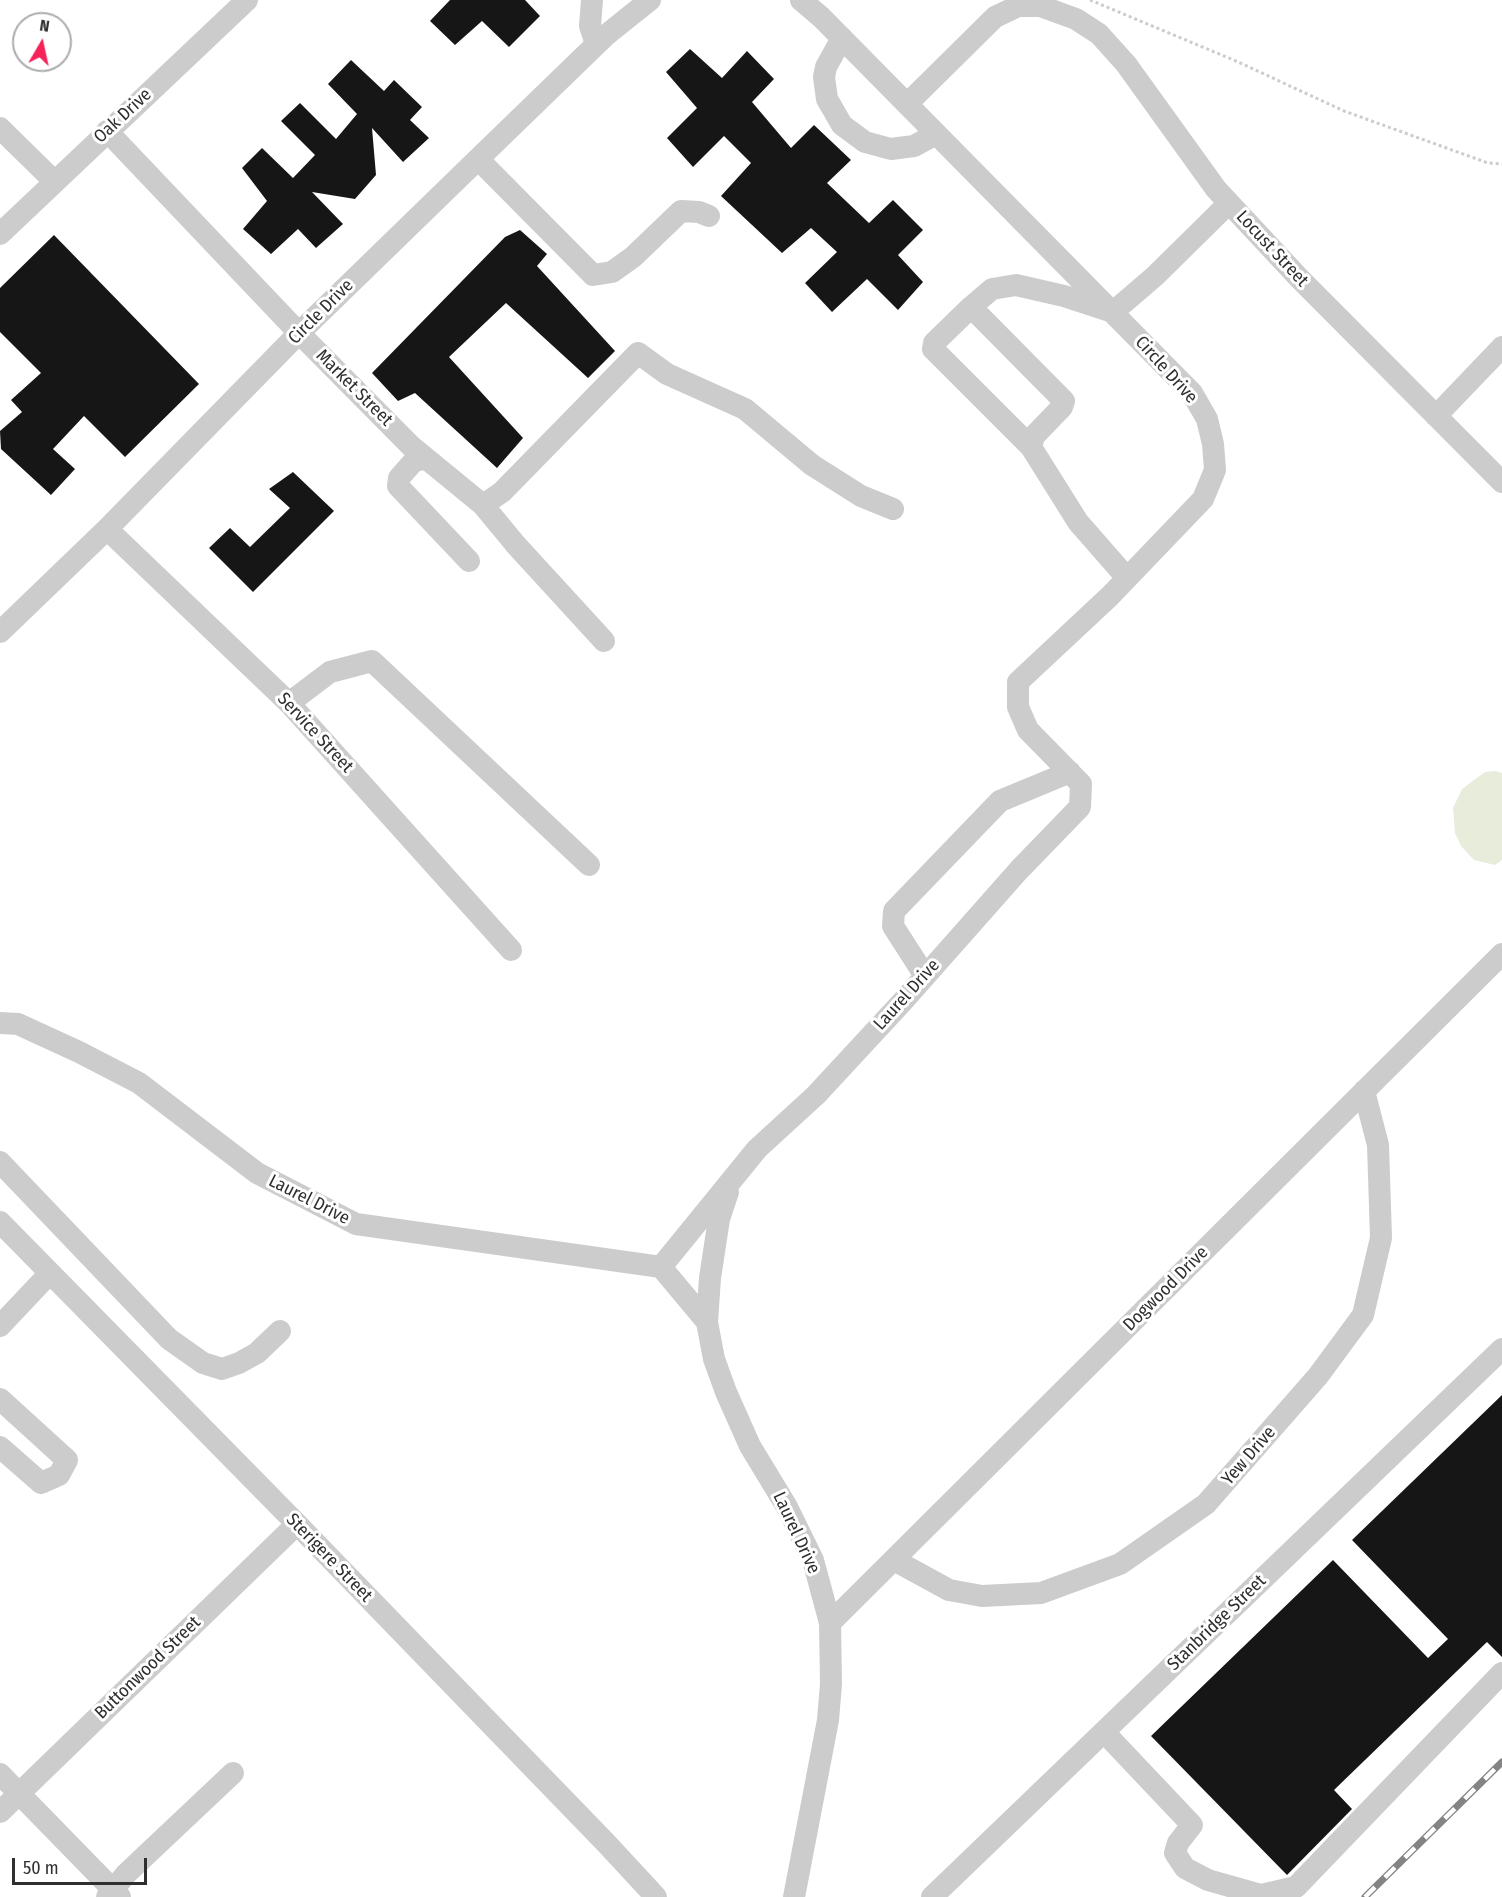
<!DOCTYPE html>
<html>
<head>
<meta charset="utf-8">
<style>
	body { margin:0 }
	#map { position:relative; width:1502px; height:1897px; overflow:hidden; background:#fff; font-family:"Fira Sans Condensed",sans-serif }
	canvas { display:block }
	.north { position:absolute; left:12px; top:12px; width:60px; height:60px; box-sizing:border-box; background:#fff; border:2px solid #acacac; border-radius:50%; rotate:9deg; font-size:16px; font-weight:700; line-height:24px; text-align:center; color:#2f2f2f }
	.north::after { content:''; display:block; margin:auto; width:21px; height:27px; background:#f52258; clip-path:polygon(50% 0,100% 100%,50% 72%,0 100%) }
	.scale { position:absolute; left:12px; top:1858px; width:135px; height:27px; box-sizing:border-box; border:3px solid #2f2f2f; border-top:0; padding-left:8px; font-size:18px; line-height:21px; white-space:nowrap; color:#2f2f2f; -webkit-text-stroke:4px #fff; paint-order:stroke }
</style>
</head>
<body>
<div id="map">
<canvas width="1502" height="1897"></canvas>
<div class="north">N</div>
<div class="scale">50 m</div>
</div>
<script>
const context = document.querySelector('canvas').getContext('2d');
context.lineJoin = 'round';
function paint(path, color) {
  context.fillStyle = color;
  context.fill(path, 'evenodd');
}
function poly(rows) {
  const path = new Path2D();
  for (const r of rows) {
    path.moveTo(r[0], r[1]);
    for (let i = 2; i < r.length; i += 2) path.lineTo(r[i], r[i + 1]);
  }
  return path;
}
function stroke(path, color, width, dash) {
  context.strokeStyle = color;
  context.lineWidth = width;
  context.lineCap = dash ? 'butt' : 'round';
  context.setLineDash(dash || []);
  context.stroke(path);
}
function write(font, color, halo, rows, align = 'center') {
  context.font = font + ' "Fira Sans Condensed",sans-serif';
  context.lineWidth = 6;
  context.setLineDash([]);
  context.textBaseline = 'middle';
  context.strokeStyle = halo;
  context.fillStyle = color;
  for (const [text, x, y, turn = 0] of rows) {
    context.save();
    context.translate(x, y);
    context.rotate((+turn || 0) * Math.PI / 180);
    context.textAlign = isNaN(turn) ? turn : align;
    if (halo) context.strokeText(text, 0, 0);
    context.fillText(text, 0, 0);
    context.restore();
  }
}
paint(poly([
	[1496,771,1502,773,1502,860,1495,865,1474,860,1461,846,1455,833,1453,808,1462,789,1485,772]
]), '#e8eddb');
paint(poly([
	[450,0,525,0,540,16,509,47,482,21,455,45,430,21],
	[690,49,722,78,747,51,774,79,752,102,791,148,814,125,851,160,827,183,869,223,893,200,923,230,898,255,923,282,898,310,867,279,832,312,805,283,837,252,811,228,782,253,721,196,751,163,724,136,693,167,667,138,697,108,666,72],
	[351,60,384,91,394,80,422,107,410,120,429,138,403,162,372,128,376,175,355,199,312,192,343,224,316,248,298,229,271,254,243,229,267,201,242,168,262,148,293,178,315,155,281,121,300,103,336,139,357,114,328,84],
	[520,230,547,254,537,266,615,351,588,378,506,303,449,357,523,438,497,468,415,393,398,401,372,373,505,237],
	[54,235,199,384,125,457,84,416,53,449,75,469,51,495,1,449,0,431,22,412,11,400,41,373,0,332,0,288],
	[293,472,334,511,253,592,209,548,230,528,250,547,290,508,269,489],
	[1502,1395,1502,1657,1487,1642,1334,1790,1352,1809,1287,1875,1151,1736,1333,1560,1428,1658,1448,1639,1352,1540]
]), '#161616');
stroke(poly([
	[1090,0,1236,61,1344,111,1488,163,1502,164]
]), '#ccc', 3, [3, 3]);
stroke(poly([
	[592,0,590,26,596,44],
	[842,38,826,67,824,77,827,99,842,125,865,142,891,149,914,146,936,134],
	[907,104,995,17,1018,6,1040,6,1076,19,1099,34,1126,64,1216,189,1299,278,1502,482],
	[0,128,54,181],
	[107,131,299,333,411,446,483,505,516,545,604,641],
	[478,159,593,275,612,272,633,257,681,211,699,212,709,216],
	[0,234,247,0],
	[971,307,992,289,1016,285,1064,296,1113,312,1155,276,1229,203],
	[1436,416,1502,347],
	[1031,447,933,349,934,343,971,307,1064,401,1062,407,1034,436,1031,447,1078,522,1127,578],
	[425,459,414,461,399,478,398,486,469,561],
	[483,505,502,492,638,353,667,374,745,409,812,465,861,496,893,509],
	[107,529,289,703,511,950],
	[0,632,107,529,299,333,478,159,605,36,650,0],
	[289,703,330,672,372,661,589,865],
	[925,976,893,926,894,911,1000,801,1070,772],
	[0,1023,18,1024,79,1052,139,1083,257,1173,356,1224,661,1267,757,1149,816,1095,904,1000,1019,870,1080,807,1081,784,1028,730,1018,707,1018,682,1110,596,1203,499,1215,470,1213,444,1207,419,1192,393,821,17,801,0],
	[0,1162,169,1339,203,1363,222,1369,239,1363,257,1353,280,1331],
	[728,1192,719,1219,710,1278,707,1322,714,1359,726,1392,750,1446,787,1507,813,1560,830,1623,831,1684,828,1720,794,1897],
	[0,1222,297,1524,606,1843,656,1897],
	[661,1267,707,1322],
	[0,1326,50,1273],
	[0,1399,67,1460,59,1475,41,1483,0,1447],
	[894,1560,949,1590,982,1596,1041,1593,1120,1564,1206,1504,1318,1376,1363,1315,1381,1238,1378,1145,1364,1091],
	[830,1623,1502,954],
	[1104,1732,1192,1825,1178,1843,1175,1853,1185,1868,1208,1880,1261,1895,1296,1887,1502,1673],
	[0,1774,120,1897],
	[0,1812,297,1524],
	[107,1897,126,1874,233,1773],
	[932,1897,1502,1349]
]), '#ccc', 22);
const rail = poly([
	[1365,1897,1502,1762]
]);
stroke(rail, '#848484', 7);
stroke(rail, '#fff', 4.5, [14]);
write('18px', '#2f2f2f', '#fff', [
	["Oak Drive",123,116,-43],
	["Locust Street",1272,249,47],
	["Circle Drive",321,312,-45],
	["Circle Drive",1166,370,48],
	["Market Street",354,388,45],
	["Service Street",315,733,47],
	["Laurel Drive",907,995,-48],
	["Laurel Drive",309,1200,27],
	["Dogwood Drive",1166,1289,-45],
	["Yew Drive",1249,1456,-49],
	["Laurel Drive",796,1533,65],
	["Sterigere Street",329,1558,46],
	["Stanbridge Street",1217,1623,-44],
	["Buttonwood Street",148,1668,-44]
]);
</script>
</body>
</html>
